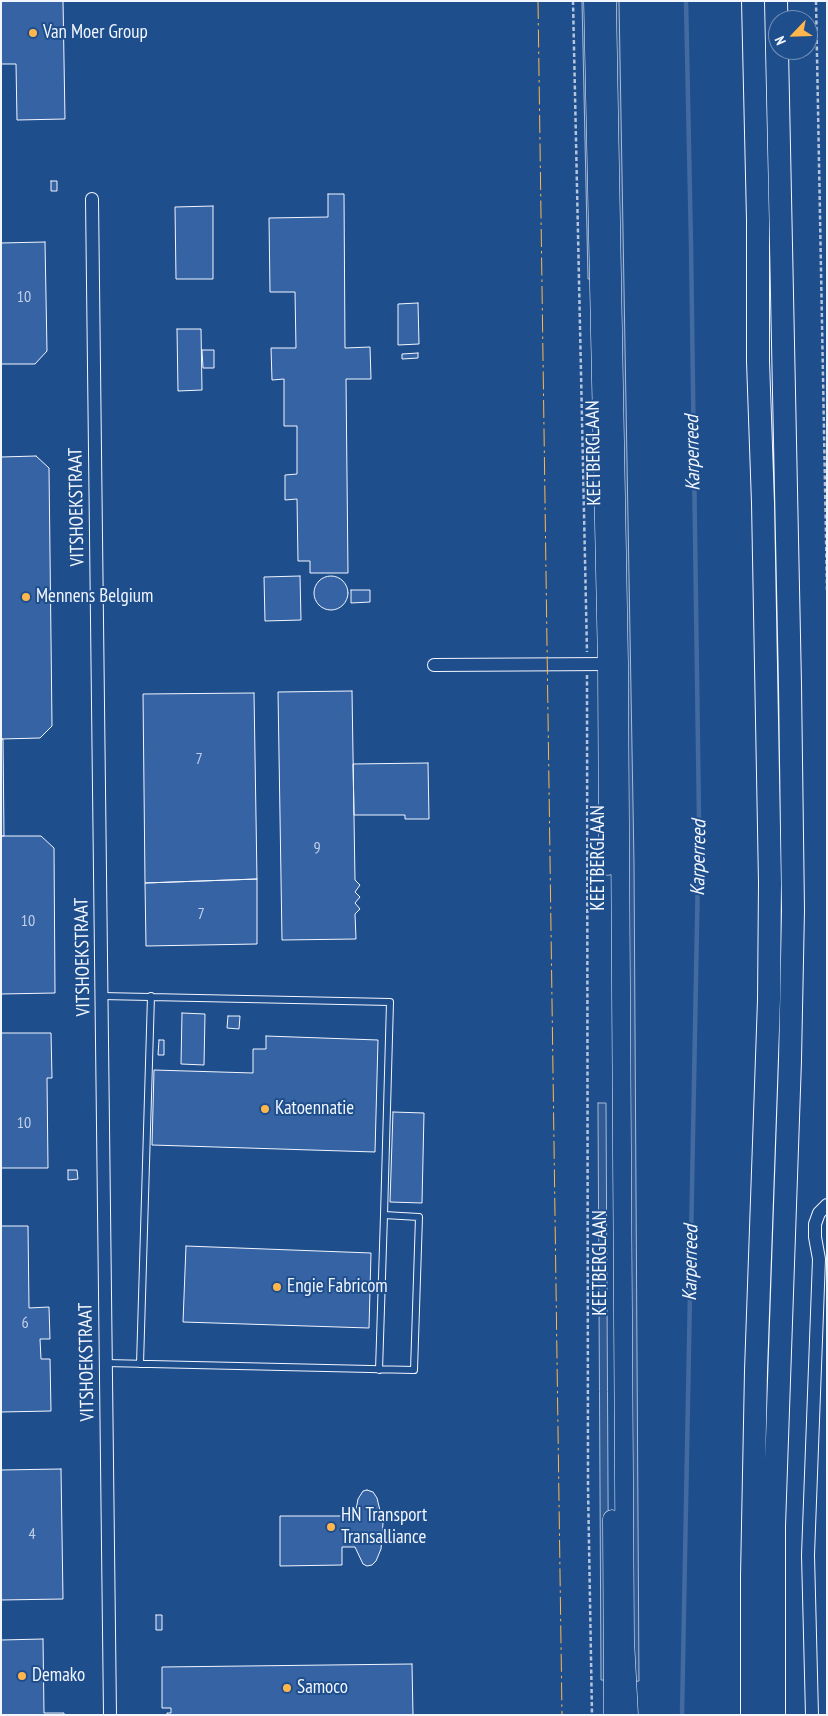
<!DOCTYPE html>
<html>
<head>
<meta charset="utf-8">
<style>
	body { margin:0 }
	#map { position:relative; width:828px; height:1716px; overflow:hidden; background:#1f4e8c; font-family:"PT Sans Narrow",sans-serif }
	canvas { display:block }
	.frame { position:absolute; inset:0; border:2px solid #f2f6ff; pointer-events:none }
	.north { position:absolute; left:768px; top:10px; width:50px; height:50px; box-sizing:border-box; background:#1f4e8c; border:1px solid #7391ba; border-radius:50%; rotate:246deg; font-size:14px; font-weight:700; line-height:20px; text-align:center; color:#f2f6ff }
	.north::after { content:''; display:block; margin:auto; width:18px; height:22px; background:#ffb74d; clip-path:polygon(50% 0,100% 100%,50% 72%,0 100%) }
</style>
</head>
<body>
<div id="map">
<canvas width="828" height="1716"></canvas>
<div class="frame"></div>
<div class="north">N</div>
</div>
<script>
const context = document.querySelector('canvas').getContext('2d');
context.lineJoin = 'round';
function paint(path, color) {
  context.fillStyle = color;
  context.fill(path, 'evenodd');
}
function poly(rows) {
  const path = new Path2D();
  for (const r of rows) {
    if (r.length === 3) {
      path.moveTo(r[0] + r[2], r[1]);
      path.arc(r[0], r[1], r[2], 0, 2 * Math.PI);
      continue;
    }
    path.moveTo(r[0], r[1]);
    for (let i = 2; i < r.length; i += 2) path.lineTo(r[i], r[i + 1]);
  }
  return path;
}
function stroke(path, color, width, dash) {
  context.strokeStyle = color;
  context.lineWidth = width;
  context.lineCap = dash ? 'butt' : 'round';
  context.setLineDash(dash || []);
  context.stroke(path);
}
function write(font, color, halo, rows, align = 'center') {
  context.font = font + ' "PT Sans Narrow",sans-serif';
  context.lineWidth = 4;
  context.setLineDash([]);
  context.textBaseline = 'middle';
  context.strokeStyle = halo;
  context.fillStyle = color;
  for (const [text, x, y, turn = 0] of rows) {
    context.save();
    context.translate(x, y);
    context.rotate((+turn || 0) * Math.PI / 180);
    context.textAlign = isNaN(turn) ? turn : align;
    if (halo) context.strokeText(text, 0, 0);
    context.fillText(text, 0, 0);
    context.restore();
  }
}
const built = poly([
	[582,1,591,1,596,279,588,279,582,1],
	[611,1,619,1,634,863,639,1681,631,1682,611,1],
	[598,1103,606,1103,609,1680,601,1680,598,1103]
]);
paint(built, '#305b95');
stroke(built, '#a8bbd7', 1);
stroke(poly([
	[682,1715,699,819,691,245,686,1]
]), '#446ba0', 4.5);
const building = poly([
	[1,1,63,1,65,119,17,120,16,64,1,64,1,1],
	[51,181,57,181,57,191,51,191,51,181],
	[328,194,344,194,345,348,370,347,371,379,346,379,348,573,310,573,310,561,298,561,297,499,285,500,285,475,297,474,297,426,284,426,284,379,272,380,271,348,296,348,295,292,270,292,269,218,328,217,328,194],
	[213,206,213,279,176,279,175,207,213,206],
	[45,242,47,351,35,364,1,364,1,243,45,242],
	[418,303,419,344,398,345,398,304,418,303],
	[177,329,201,329,202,390,178,391,177,329],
	[202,350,214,350,214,368,203,368,202,350],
	[418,353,418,358,402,359,402,354,418,353],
	[36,456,49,468,52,726,40,738,1,739,1,457,36,456],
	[331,593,17],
	[300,576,301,620,265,621,264,577,300,576],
	[351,590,370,590,370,602,351,603,351,590],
	[352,691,355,880,360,885,355,892,360,897,355,903,360,909,355,914,356,939,282,940,278,692,352,691],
	[254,693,257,879,145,883,143,694,254,693],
	[1,739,3,739,4,836,1,836,1,739],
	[428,763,429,819,405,819,405,815,354,815,353,764,428,763],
	[1,836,41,836,54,848,55,993,1,994,1,836],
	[257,879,257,944,146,946,145,883,257,879],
	[182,1013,205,1014,204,1065,181,1064,182,1013],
	[228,1016,240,1016,239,1029,227,1028,228,1016],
	[1,1033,51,1033,52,1078,47,1078,48,1168,1,1168,1,1033],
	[266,1036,378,1040,375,1152,152,1145,154,1070,253,1073,253,1049,266,1049,266,1036],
	[159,1040,164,1040,164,1055,158,1055,159,1040],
	[393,1112,424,1113,422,1203,390,1202,393,1112],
	[68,1170,77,1170,78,1179,68,1180,68,1170],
	[1,1226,28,1226,29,1308,49,1307,50,1339,40,1339,41,1359,50,1359,51,1411,1,1412,1,1226],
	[186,1246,371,1253,369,1328,183,1322,186,1246],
	[61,1469,63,1599,1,1600,1,1470,61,1469],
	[367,1490,373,1492,377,1498,383,1523,381,1549,376,1561,372,1565,367,1566,363,1564,355,1547,342,1547,342,1565,280,1566,280,1516,352,1516,354,1521,358,1499,363,1491,367,1490],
	[156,1615,162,1615,162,1630,156,1630,156,1615],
	[43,1639,44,1713,64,1713,64,1715,1,1715,1,1640,43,1639],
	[412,1664,413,1715,167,1715,167,1713,171,1713,171,1708,162,1708,162,1667,412,1664]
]);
paint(building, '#3563a3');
stroke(building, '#f2f6ff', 1);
const service = poly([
	[102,996,390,1002,384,1215],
	[106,1363,414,1370,419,1217,384,1215,379,1370],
	[140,1364,151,996]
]);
const minor = poly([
	[92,199,110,1715],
	[434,665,607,664],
	[812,1715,808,1555,819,1259,815,1237,815,1224,819,1213,827,1205]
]);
const secondary = poly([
	[593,1,607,664,608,866],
	[607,1,619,663,625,1640,629,1715],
	[612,1519,613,1715]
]);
const motorway = poly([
	[752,1715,752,1576,756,1371,769,1000,770,883,763,503,758,361,758,220,753,1],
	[774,1715,774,1526,790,1060,793,910,790,685,776,1]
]);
stroke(service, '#f2f6ff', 8);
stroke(minor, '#f2f6ff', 14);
stroke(secondary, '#f2f6ff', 19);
stroke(motorway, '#f2f6ff', 24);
stroke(poly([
	[573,1,587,652],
	[816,1,827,591],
	[587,675,588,1486,592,1715]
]), '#b3c4dc', 2.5, [4, 2.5]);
stroke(service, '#1f4e8c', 6);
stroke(minor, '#1f4e8c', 12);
stroke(secondary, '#1f4e8c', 18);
stroke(motorway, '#1f4e8c', 22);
stroke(poly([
	[538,1,562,1715]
]), '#ffb74d', 1, [18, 4, 2.5, 4]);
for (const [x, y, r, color] of [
	[33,33,5,"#ffb74d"],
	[26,597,5,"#ffb74d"],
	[265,1109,5,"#ffb74d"],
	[277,1287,5,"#ffb74d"],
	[331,1527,5,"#ffb74d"],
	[22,1676,5,"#ffb74d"],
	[287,1688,5,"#ffb74d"]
]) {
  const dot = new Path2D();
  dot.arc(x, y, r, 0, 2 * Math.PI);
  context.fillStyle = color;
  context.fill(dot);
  stroke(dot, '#1f4e8c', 2);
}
write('16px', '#c3d1e8', null, [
	["10",24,297],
	["7",199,759],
	["9",317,848],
	["7",201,914],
	["10",28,921],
	["10",24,1123],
	["6",25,1323],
	["4",32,1534]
]);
write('19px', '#f2f6ff', '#1f4e8c', [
	["Van Moer Group",43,33],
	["Mennens Belgium",36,597],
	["Katoennatie",275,1109],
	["Engie Fabricom",287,1287],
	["HN Transport",341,1516],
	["Transalliance",341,1538],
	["Demako",32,1676],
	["Samoco",297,1688]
], 'left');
write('19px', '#f2f6ff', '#1f4e8c', [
	["KEETBERGLAAN",594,453,-91],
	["VITSHOEKSTRAAT",77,507,-91],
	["KEETBERGLAAN",599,858,-90],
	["VITSHOEKSTRAAT",83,957,-91],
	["KEETBERGLAAN",601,1263,-90],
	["VITSHOEKSTRAAT",87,1362,-91]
]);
write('italic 20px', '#f2f6ff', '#1f4e8c', [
	["Karperreed",693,453,-91],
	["Karperreed",699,858,-89],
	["Karperreed",691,1263,-89]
]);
</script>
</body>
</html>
